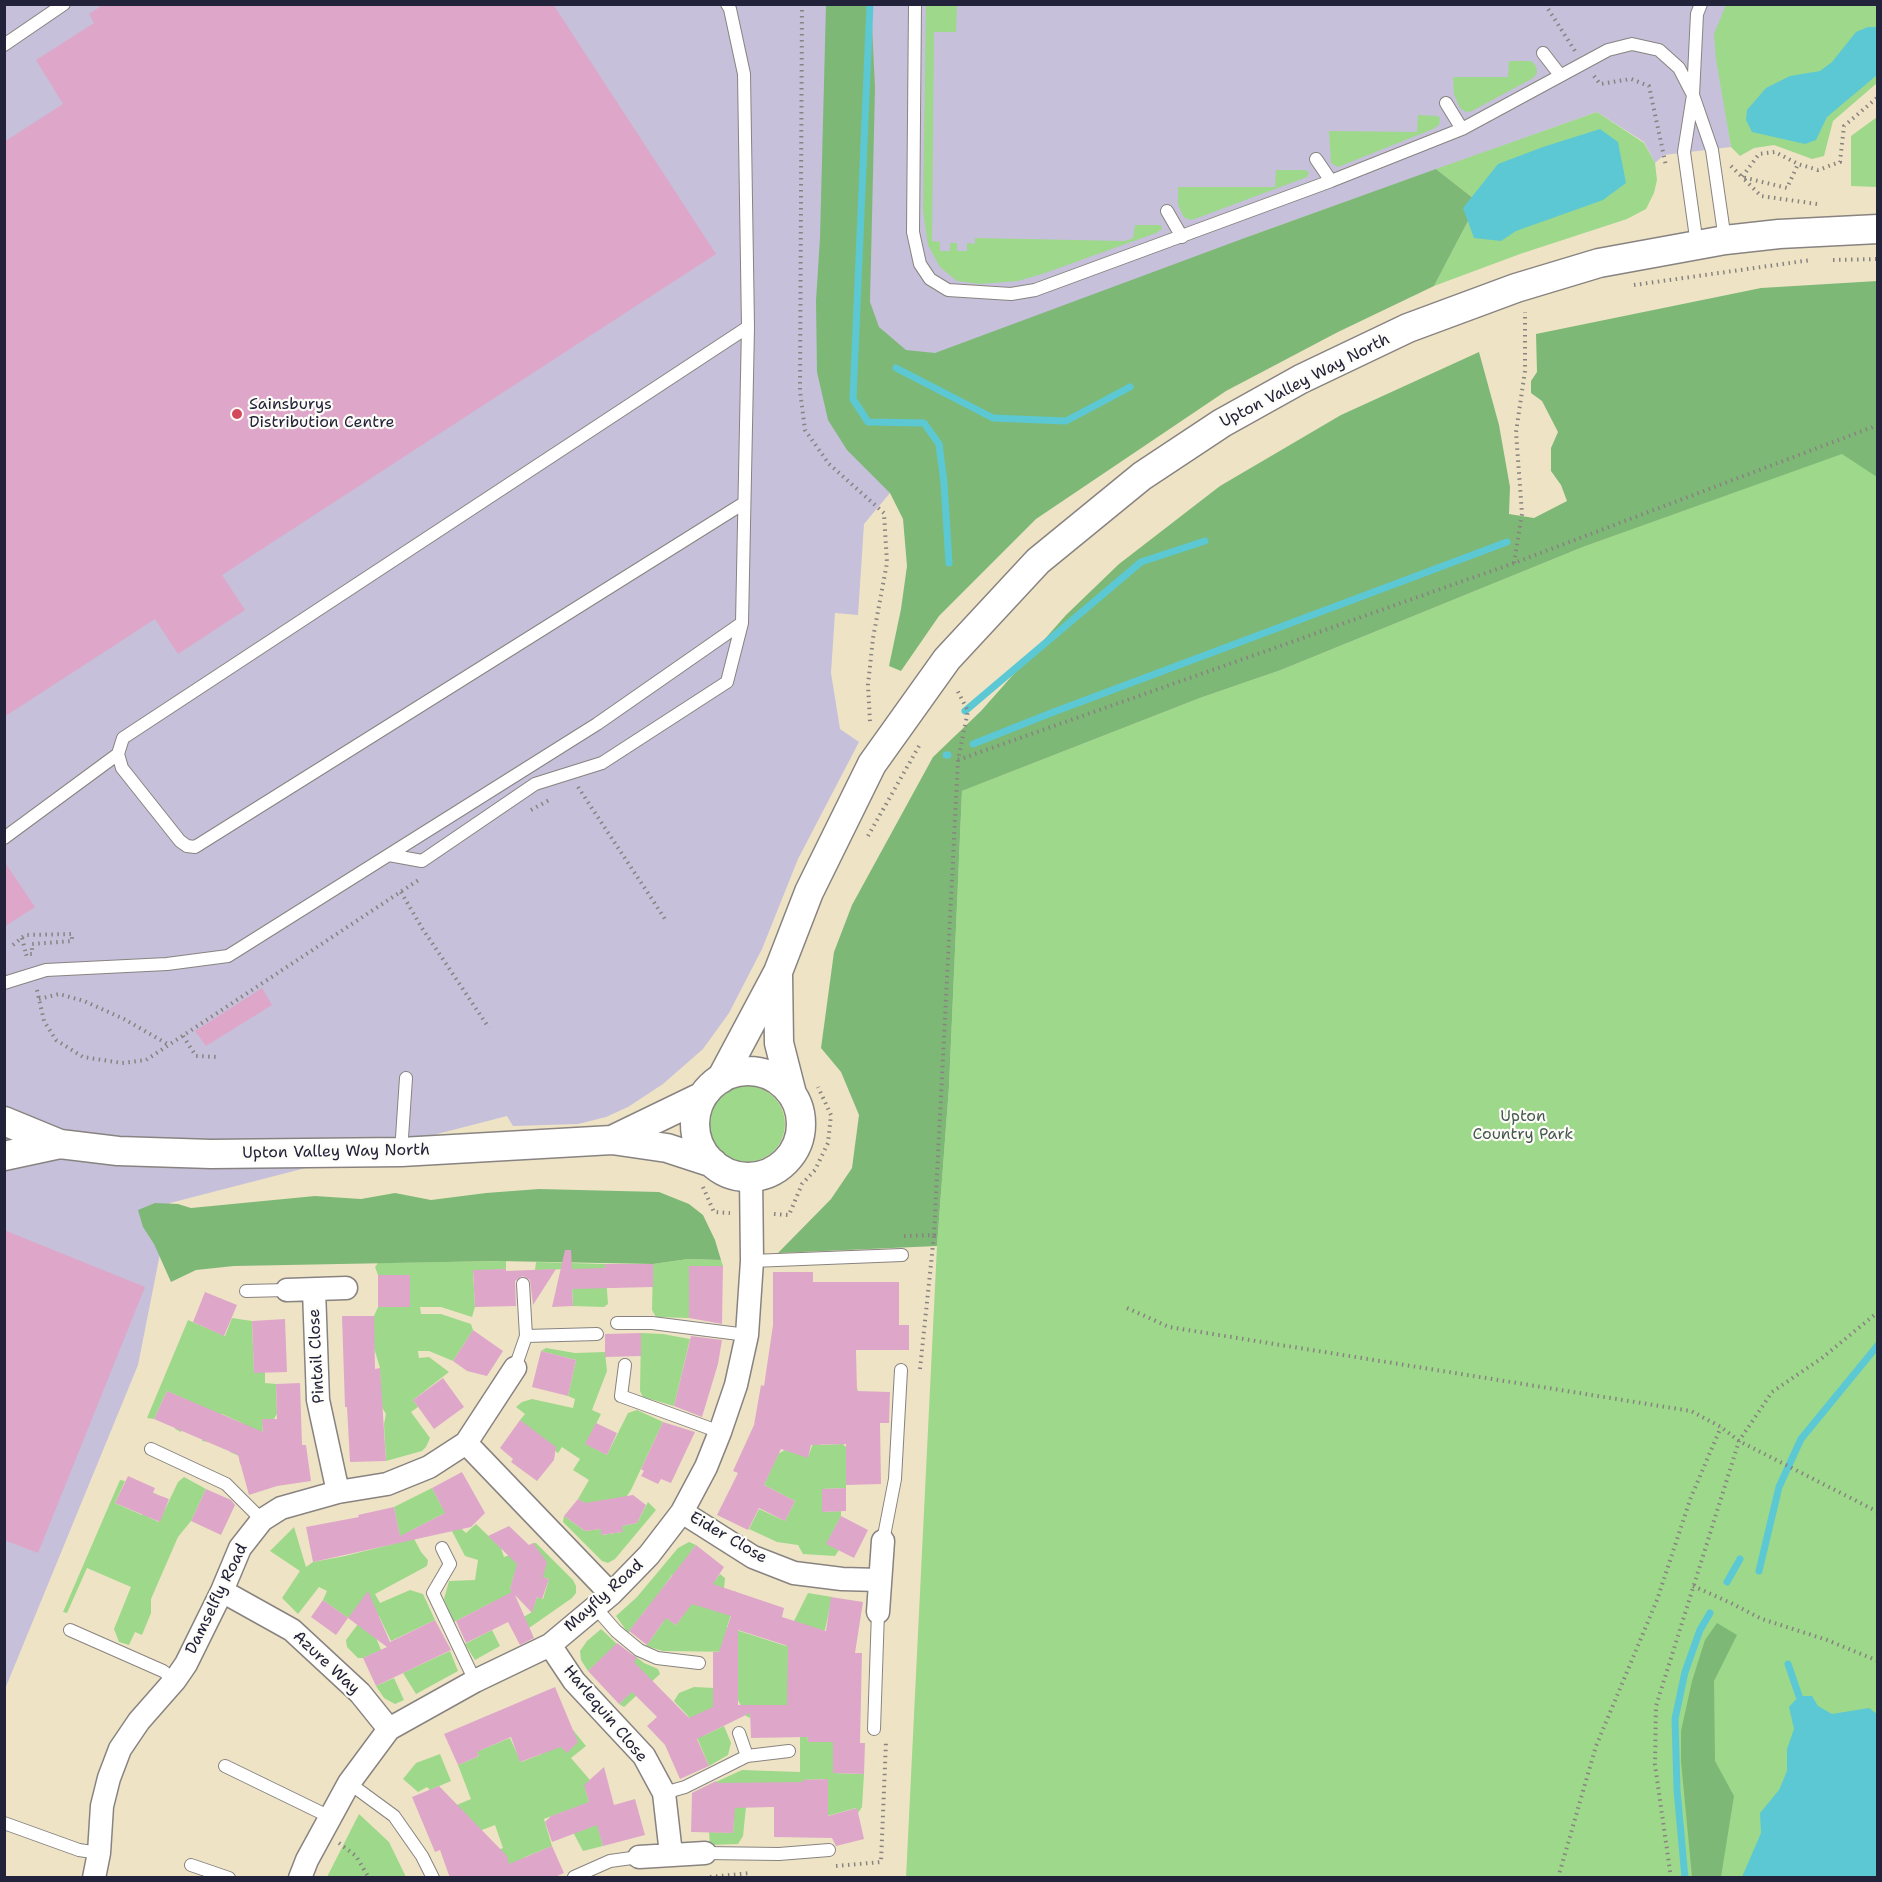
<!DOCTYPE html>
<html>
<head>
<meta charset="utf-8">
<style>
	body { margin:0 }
	#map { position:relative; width:1882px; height:1882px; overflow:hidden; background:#eee4c5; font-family:"Shantell Sans",sans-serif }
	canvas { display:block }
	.frame { position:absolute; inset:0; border:6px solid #22223b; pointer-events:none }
</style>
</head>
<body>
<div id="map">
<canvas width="1882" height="1882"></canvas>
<div class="frame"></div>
</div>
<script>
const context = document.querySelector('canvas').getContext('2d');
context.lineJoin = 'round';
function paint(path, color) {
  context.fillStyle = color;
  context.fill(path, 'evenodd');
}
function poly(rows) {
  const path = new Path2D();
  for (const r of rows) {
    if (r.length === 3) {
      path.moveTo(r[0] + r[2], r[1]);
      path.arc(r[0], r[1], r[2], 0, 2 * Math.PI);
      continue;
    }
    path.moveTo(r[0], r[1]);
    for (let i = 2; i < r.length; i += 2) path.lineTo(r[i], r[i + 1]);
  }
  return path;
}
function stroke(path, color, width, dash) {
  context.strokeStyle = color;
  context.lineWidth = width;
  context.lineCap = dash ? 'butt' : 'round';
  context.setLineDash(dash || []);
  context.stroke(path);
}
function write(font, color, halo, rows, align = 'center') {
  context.font = font + ' "Shantell Sans",sans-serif';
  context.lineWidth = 4.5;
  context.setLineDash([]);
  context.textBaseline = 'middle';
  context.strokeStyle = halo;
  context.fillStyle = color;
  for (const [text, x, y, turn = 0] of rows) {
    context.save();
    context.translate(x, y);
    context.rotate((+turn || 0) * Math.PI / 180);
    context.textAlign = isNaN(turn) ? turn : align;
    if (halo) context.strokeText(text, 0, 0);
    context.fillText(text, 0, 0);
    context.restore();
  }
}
paint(poly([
	[5,5,1786,5,1723,94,1731,147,1664,155,1655,163,1644,142,1597,112,1250,236,890,493,864,524,858,615,835,613,831,673,840,729,859,742,798,859,762,949,729,1013,703,1049,663,1084,628,1107,606,1117,578,1124,513,1126,507,1116,170,1203,138,1365,5,1689]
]), '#c6c0da');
paint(poly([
	[926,5,957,5,956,32,934,32,932,241,940,242,940,251,950,251,950,243,957,243,957,251,967,251,967,243,975,244,975,238,1125,241,1133,238,1135,225,1161,225,1162,229,1156,233,1045,273,1018,281,980,284,957,281,940,267,928,245,923,210],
	[1726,5,1877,5,1877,83,1833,121,1824,156,1812,159,1774,145,1754,148,1740,156,1731,147,1716,59,1714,34],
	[1509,61,1531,61,1536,66,1537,73,1533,78,1472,111,1466,112,1460,108,1454,94,1453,77,1508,77],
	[1597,112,1644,143,1655,163,1657,180,1654,193,1646,209,1627,219,1520,254,1434,286,1478,202,1436,169],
	[1418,115,1438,116,1440,119,1439,125,1433,129,1338,167,1331,163,1329,131,1417,132],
	[1877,117,1877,187,1851,186,1851,136],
	[1276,170,1305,170,1309,172,1307,177,1200,217,1191,220,1185,218,1182,214,1178,204,1178,187,1275,187],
	[1877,441,1877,1877,906,1878,937,1246,949,1087,962,791,1200,698,1281,670,1583,547],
	[747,1124,38],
	[688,1259,721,1260,723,1266,689,1266,689,1318,656,1317,652,1310,653,1264],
	[506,1261,506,1269,473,1271,475,1307,472,1317,441,1307,420,1307,421,1314,441,1314,471,1324,473,1330,453,1361,429,1351,418,1351,419,1358,429,1357,449,1372,413,1400,418,1407,411,1412,430,1438,426,1447,422,1451,386,1461,384,1424,386,1414,381,1406,380,1368,374,1348,374,1316,378,1307,410,1306,410,1275,378,1275,375,1267,378,1263],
	[536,1262,605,1264,608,1304,604,1307,573,1306,571,1269,535,1270],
	[232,1318,252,1321,254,1372,265,1372,265,1383,276,1384,277,1414,274,1419,263,1420,262,1459,240,1464,239,1456,230,1452,242,1423,222,1414,209,1442,202,1441,214,1412,193,1404,181,1432,175,1429,187,1400,167,1391,154,1419,147,1418,188,1320,225,1336],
	[641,1333,663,1334,690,1339,674,1406,643,1397,640,1391],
	[546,1348,575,1353,605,1352,607,1371,592,1410,601,1414,586,1444,607,1455,628,1413,637,1410,663,1422,631,1490,622,1503,592,1508,578,1499,589,1480,573,1470,580,1459,562,1447,558,1453,532,1434,520,1420,525,1414,516,1407,522,1402,532,1399,573,1408,575,1399,568,1396,576,1360,541,1351],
	[833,1388,857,1388,858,1391,819,1445,843,1444,846,1447,846,1488,822,1489,823,1512,841,1511,841,1516,827,1543,839,1550,835,1556,803,1554,798,1545,777,1542,749,1529,759,1509,785,1521,795,1501,764,1485,778,1454,785,1450,808,1457],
	[184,1477,206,1489,191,1521,178,1537,151,1599,151,1613,142,1635,135,1632,129,1645,119,1642,114,1629,131,1587,87,1568,67,1613,63,1612,120,1480,125,1481,115,1503,142,1515,153,1493,157,1494,148,1517,159,1522,178,1482],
	[432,1488,442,1507,462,1496,450,1518,466,1533,476,1524,501,1548,504,1557,515,1553,523,1567,516,1569,510,1589,516,1592,500,1605,491,1603,454,1622,444,1599,449,1581,475,1580,478,1560,465,1556,443,1514,410,1531,421,1552,428,1560,427,1566,375,1594,380,1603,410,1590,423,1594,435,1620,391,1641,379,1616,369,1620,381,1650,363,1658,358,1658,347,1647,346,1640,373,1604,348,1618,323,1600,327,1591,319,1587,298,1614,282,1598,300,1571,270,1551,294,1527,306,1567,313,1562,345,1556,401,1542,394,1507],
	[648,1502,656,1510,615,1559,608,1563,602,1561,563,1522,564,1516,585,1531,601,1529,602,1535,622,1532,622,1526,637,1523],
	[689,1542,696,1545,675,1574,714,1582,720,1574,725,1578,724,1588,727,1614,735,1591,738,1594,727,1627,786,1646,794,1621,808,1593,832,1597,825,1630,801,1631,808,1742,833,1742,833,1773,864,1774,862,1807,858,1813,856,1808,827,1816,827,1779,803,1780,803,1804,746,1807,743,1836,738,1844,710,1845,709,1832,733,1833,734,1817,692,1794,694,1792,742,1770,800,1772,800,1672,787,1705,751,1705,750,1718,746,1716,736,1696,697,1724,703,1736,724,1726,731,1743,728,1755,709,1766,688,1716,674,1701,679,1693,694,1687,737,1689,738,1652,663,1651,646,1646,664,1621,647,1608,628,1633,616,1616,637,1597,678,1548],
	[672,1575,698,1594,676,1625,650,1606],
	[533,1543,536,1543,573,1580,576,1586,576,1593,572,1598,519,1635,510,1625,532,1612,537,1597,543,1599,549,1579,543,1577],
	[601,1629,617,1644,588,1671,581,1660,580,1651,587,1641],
	[492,1630,500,1646,475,1660,465,1644],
	[450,1651,458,1671,416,1694,403,1673],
	[634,1655,644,1663,658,1669,660,1674,624,1707,619,1704,631,1692,614,1674],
	[394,1678,404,1700,395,1704,384,1698,376,1686],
	[573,1730,586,1746,571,1758,590,1780,585,1788,592,1812,614,1806,614,1804,620,1824,599,1830,603,1846,583,1851,574,1834,565,1811,544,1819,552,1846,523,1858,531,1877,492,1873,480,1857,503,1848,495,1825,474,1833,440,1812,471,1799,458,1765,479,1756,471,1740,481,1750,510,1738,521,1762,542,1754,533,1731],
	[440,1754,451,1781,430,1790,427,1787,418,1792,403,1779,416,1763],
	[359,1814,389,1842,406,1877,327,1877]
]), '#9ed88b');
paint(poly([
	[826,5,871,5,875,88,870,302,879,327,906,350,935,353,1250,236,1436,169,1478,202,1434,286,1338,332,1226,391,1036,519,939,616,901,671,889,666,901,609,907,566,903,519,890,493,847,450,828,420,817,372,816,301,820,238],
	[1877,281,1877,477,1842,454,1583,547,1281,670,1200,698,962,791,949,1087,937,1246,778,1253,831,1199,852,1168,859,1115,841,1072,821,1048,834,952,852,905,933,757,981,711,1066,615,1119,564,1220,486,1341,415,1479,352,1499,425,1510,487,1509,514,1534,518,1567,501,1561,485,1551,471,1551,448,1558,432,1542,401,1531,393,1531,381,1537,372,1536,334,1761,288],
	[539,1189,659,1192,689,1204,703,1215,715,1240,721,1260,688,1259,653,1264,498,1261,234,1266,196,1270,171,1282,154,1244,143,1227,138,1210,155,1203,178,1204,191,1208,315,1196,361,1199,395,1193,431,1200,486,1193],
	[1717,1623,1737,1635,1714,1681,1715,1761,1734,1796,1721,1877,1692,1877,1681,1761,1681,1731,1692,1681,1705,1640]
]), '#7eb877');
paint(poly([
	[1868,27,1877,27,1877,75,1827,117,1816,140,1805,144,1752,132,1746,120,1747,110,1766,88,1790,76,1820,71,1832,62,1856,32],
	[1600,129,1618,142,1626,183,1603,200,1516,231,1501,241,1474,238,1463,208,1498,164,1543,147],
	[1799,1696,1812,1696,1818,1706,1832,1714,1869,1708,1877,1714,1877,1877,1742,1877,1761,1833,1760,1813,1779,1790,1787,1771,1787,1749,1794,1729,1789,1707]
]), '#5cc8d4');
stroke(poly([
	[870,4,853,399,868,422,924,423,939,444,944,483,949,563],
	[896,368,993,418,1066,421,1130,387],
	[965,711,1141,562,1205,541],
	[973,744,1051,713,1507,542],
	[946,755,948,755],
	[1759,1571,1779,1487,1801,1439,1878,1345],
	[1727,1582,1740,1559],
	[1788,1664,1799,1696],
	[1685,1878,1677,1790,1675,1719,1685,1672,1700,1630,1710,1613]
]), '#5cc8d4', 7);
paint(poly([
	[104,4,553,4,716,254,222,575,245,610,178,654,155,619,4,717,4,142,63,104,36,60,94,23,89,14],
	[4,861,35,907,4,927],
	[262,988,272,1005,206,1046,195,1031],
	[4,1230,145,1287,38,1553,4,1540],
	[565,1250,571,1250,572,1269,605,1268,605,1264,653,1264,653,1287,572,1289,573,1306,552,1307],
	[689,1266,723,1266,722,1324,689,1318],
	[506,1269,506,1271,556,1269,533,1305,530,1280,523,1276,515,1281,516,1306,475,1307,473,1270],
	[773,1272,813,1272,813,1282,899,1282,899,1325,909,1325,909,1350,856,1350,857,1391,890,1392,889,1423,880,1423,881,1484,846,1485,846,1444,811,1445,808,1458,781,1449,764,1485,795,1501,785,1521,759,1508,748,1530,717,1515,738,1473,733,1471,754,1425,761,1385,764,1386,773,1325],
	[378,1275,410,1275,410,1307,378,1307],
	[205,1292,237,1305,224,1336,193,1322],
	[342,1316,374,1316,375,1369,380,1368,386,1461,350,1462,347,1407,345,1407],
	[285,1319,287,1372,254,1373,252,1321],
	[473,1330,503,1351,487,1376,467,1371,453,1361],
	[641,1333,641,1356,605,1357,605,1334],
	[691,1336,722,1340,718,1364,702,1417,674,1406],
	[541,1351,576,1360,568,1396,532,1387],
	[443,1378,464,1407,434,1429,413,1400],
	[300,1383,302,1445,306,1445,311,1481,277,1486,249,1495,238,1455,154,1419,167,1391,263,1432,262,1419,277,1419,276,1384],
	[520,1420,556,1447,554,1460,537,1481,511,1462,513,1459,500,1448],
	[663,1422,695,1432,671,1483,661,1479,658,1484,641,1476,644,1471,641,1469],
	[596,1423,617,1433,607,1455,585,1444],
	[462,1472,485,1513,471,1527,313,1562,306,1527,359,1517,358,1515,394,1507,400,1536,445,1513,432,1488],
	[128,1476,155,1488,153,1493,169,1499,160,1522,115,1503],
	[846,1488,846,1511,822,1512,822,1489],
	[206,1489,231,1500,235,1505,221,1535,191,1521],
	[633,1495,646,1505,637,1523,622,1526,623,1532,601,1535,601,1529,585,1531,564,1516,578,1499,585,1503],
	[841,1516,868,1530,854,1558,826,1544],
	[509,1526,529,1545,533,1543,547,1562,543,1577,549,1579,542,1599,537,1597,532,1613,515,1595,534,1638,520,1645,508,1622,466,1643,456,1621,512,1592,510,1589,517,1564,488,1536],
	[696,1545,724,1567,713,1584,784,1608,782,1617,826,1631,831,1597,863,1602,855,1653,862,1653,860,1743,865,1743,864,1774,833,1773,833,1742,808,1742,808,1737,751,1738,750,1713,697,1739,709,1766,680,1779,665,1745,647,1726,657,1717,632,1692,619,1704,588,1671,617,1643,637,1658,634,1662,689,1718,713,1707,713,1652,719,1652,731,1616,692,1604,676,1625,666,1618,647,1645,629,1631],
	[738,1630,788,1646,787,1705,738,1705],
	[368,1591,390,1642,435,1620,451,1650,376,1686,363,1658,387,1647,348,1618],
	[323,1600,348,1618,336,1635,311,1617],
	[555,1687,578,1742,567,1753,561,1747,520,1762,511,1737,477,1752,479,1756,458,1765,444,1734],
	[604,1767,614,1805,635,1799,645,1835,603,1846,597,1825,552,1842,545,1822,551,1816,589,1802,584,1785],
	[828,1779,828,1816,857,1808,864,1839,836,1846,832,1838,774,1837,774,1807,735,1808,733,1833,691,1832,692,1793,716,1781,717,1783,803,1782,802,1780],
	[439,1786,507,1856,509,1864,552,1846,564,1873,553,1878,450,1878,440,1850,435,1852,412,1797]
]), '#dea7c9');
const service = poly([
	[915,4,913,232,920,264,930,279,948,290,1011,294,1035,290,1331,181,1462,129,1608,50,1632,44,1659,50,1679,68,1693,95,1712,150,1725,240],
	[4,45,64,4],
	[1543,53,1560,75],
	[1446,103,1462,129],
	[1316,159,1331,181],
	[1167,211,1182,237],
	[1697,245,1684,152,1693,95,1697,14,1701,4],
	[744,503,195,847,187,846,180,841,122,768,118,754,123,738,748,327],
	[4,838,118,754],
	[389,855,422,861,535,784,602,763,727,682,742,623],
	[4,983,46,970,167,964,228,956,597,724,742,623,748,327,744,74,730,9,727,4],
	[401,1152,406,1078],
	[752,1261,902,1255],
	[523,1284,526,1336],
	[246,1291,287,1290],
	[617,1323,652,1323,747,1335],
	[625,1365,621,1396,720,1432],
	[515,1368,526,1336,597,1334],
	[151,1449,226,1484,262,1520],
	[883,1541,895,1479,901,1370],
	[442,1548,450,1564,433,1593,475,1681],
	[595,1607,616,1631,639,1650,657,1658,699,1663],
	[70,1630,163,1671,175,1680],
	[874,1729,878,1612],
	[739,1733,747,1756],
	[225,1766,330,1817],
	[349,1783,394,1816,422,1856,433,1878],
	[664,1793,685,1787,747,1756,789,1751],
	[4,1823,79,1850,99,1853],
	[705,1853,779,1854,829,1850],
	[191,1865,229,1878],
	[574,1877,610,1861,639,1857]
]);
const minor = poly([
	[287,1290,346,1288],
	[314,1290,318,1400,338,1492],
	[466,1443,611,1594],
	[682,1512,753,1557,794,1573,842,1579,879,1580],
	[222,1591,292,1630,360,1693,389,1729],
	[878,1612,883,1541],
	[550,1645,574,1681,644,1756,664,1793,671,1854],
	[639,1857,705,1853],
	[94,1878,99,1853,102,1806,109,1778,120,1749,139,1721,175,1680,186,1664,222,1591,240,1548,262,1520,281,1508,338,1492,387,1484,429,1467,466,1443,515,1368],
	[300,1878,307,1860,349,1783,389,1729,475,1681,550,1645,611,1594,649,1555,682,1512,706,1467,720,1432,736,1385,747,1335,752,1261,751,1176]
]);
const tertiary = poly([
	[778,974,779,1043,792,1094],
	[748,1124,53],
	[721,1079,778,972,809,892,872,764,947,659,1038,561,1142,476,1222,423,1301,379,1408,328,1516,288,1599,263,1725,240,1779,234,1878,229],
	[4,1121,60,1144,118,1151,211,1154,401,1152,612,1140,667,1148,713,1163],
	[612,1140,703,1096],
	[4,1156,60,1144]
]);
stroke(service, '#888380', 14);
stroke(minor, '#888380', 25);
stroke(tertiary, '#888380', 31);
stroke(poly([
	[802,4,800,391,805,430,829,464,884,513,887,563,873,638,868,685,870,722],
	[1545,4,1575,51],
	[1594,76,1600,84,1631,79,1649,86,1666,166],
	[1731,166,1742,177,1787,188,1798,164],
	[1817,204,1761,196,1742,177,1759,154,1775,152,1798,164,1818,170,1840,162,1844,126,1878,97],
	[1833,260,1878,259],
	[1634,285,1811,260],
	[1514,563,1522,514,1516,432,1525,371,1525,312],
	[958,760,1514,563,1878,425],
	[578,787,665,919],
	[531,810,551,799],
	[868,836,919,746],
	[401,892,422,928,489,1028],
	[22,938,26,954],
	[13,945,25,935,72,934,72,941,32,944,32,954,26,954,27,957],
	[37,990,44,1021,56,1040,83,1057,122,1063,146,1060,420,879],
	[39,999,59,994,84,1001,124,1019,169,1045],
	[183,1036,196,1056,217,1057],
	[703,1187,714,1212,730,1213],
	[774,1214,789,1215,802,1184,815,1170,828,1143,831,1115,818,1087],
	[904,1236,934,1235,958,760,968,711,956,688],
	[1127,1308,1169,1327,1691,1411,1721,1427,1739,1441,1878,1512],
	[920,1369,934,1235],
	[1693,1586,1731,1603,1762,1619,1827,1640,1878,1661],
	[339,1843,356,1856,369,1878],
	[836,1866,881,1862,886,1741],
	[710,1877,751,1873],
	[1558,1878,1596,1746,1657,1600,1691,1497,1721,1427],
	[1671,1878,1655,1765,1656,1706,1739,1441,1772,1392,1822,1358,1878,1312]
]), '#888380', 4, [1.5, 4.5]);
stroke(service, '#fff', 12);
stroke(minor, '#fff', 22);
stroke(tertiary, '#fff', 28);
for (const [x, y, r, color] of [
	[237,414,6,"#d1495b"]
]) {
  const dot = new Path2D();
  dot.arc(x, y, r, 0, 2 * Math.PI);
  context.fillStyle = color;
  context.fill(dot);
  stroke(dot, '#fdfcf7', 2);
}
write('16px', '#22223b', '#fdfcf7', [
	["Upton Valley Way North",1305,381,-27],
	["Upton Valley Way North",336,1152,-1],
	["Pintail Close",317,1356,-93],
	["Eider Close",728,1538,30],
	["Mayfly Road",604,1596,-42],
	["Damselfly Road",217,1599,-64],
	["Azure Way",326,1663,43],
	["Harlequin Close",605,1714,50]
]);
write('16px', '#22223b', '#fdfcf7', [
	["Sainsburys",249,405],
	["Distribution Centre",249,423]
], 'left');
write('16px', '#475953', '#fdfcf7', [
	["Upton",1523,1117],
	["Country Park",1523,1135]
]);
</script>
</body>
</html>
